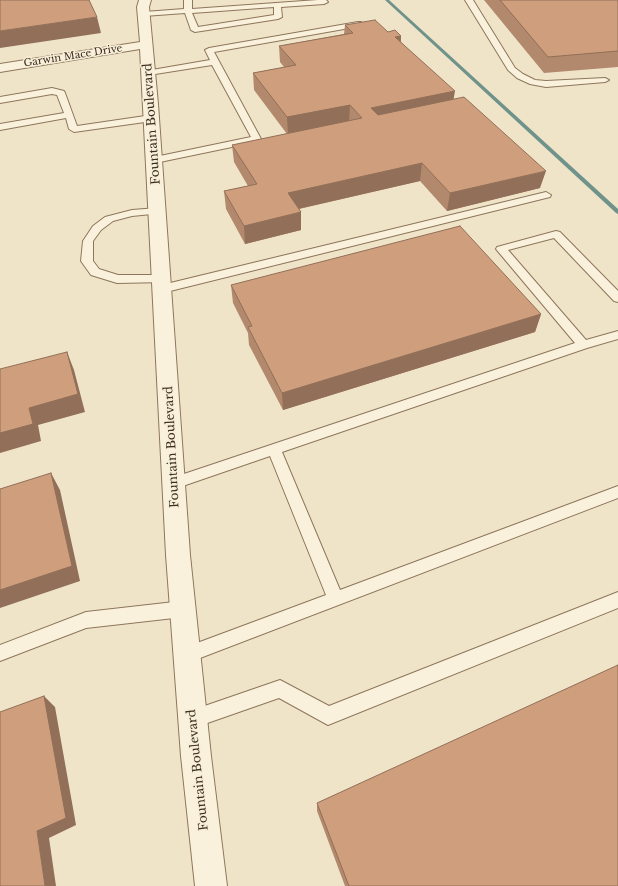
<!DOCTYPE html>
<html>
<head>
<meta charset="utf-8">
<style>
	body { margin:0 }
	canvas { display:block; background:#f0e4c8 }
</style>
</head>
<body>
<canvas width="618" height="886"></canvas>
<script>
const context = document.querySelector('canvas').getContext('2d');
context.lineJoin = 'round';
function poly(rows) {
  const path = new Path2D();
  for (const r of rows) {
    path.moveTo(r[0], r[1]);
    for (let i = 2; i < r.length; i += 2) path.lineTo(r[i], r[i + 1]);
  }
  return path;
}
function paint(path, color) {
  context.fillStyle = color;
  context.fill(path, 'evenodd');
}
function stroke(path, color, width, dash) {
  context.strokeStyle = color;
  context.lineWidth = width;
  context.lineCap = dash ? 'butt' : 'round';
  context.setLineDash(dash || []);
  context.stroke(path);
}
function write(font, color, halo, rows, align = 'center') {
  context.font = font + ' "Libre Baskerville",serif';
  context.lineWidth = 3;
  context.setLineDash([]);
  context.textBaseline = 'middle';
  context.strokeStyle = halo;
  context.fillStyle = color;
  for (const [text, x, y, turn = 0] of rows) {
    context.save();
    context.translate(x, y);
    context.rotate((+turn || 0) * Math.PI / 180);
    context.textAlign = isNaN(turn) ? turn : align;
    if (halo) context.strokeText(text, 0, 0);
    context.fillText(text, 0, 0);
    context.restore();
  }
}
paint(poly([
	[385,0,389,0,618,209,618,214,616,213,385,0]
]), '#6f938a');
const service = poly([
	[184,0,192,0,192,9,318,0,326,0,328,2,324,4,281,7,282,17,278,19,195,32,191,30,185,13,144,16,140,14,144,12,184,9,184,0],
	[274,7,274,15,198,27,192,13,274,7],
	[465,0,473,0,515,68,523,74,535,80,546,81,605,78,609,80,605,82,546,87,530,84,517,78,508,70,465,0],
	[358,22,361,22,361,26,214,52,261,139,256,142,155,163,150,160,155,157,251,137,212,65,149,75,146,75,146,71,210,60,205,50,209,48,358,22],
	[52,88,64,91,65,93,77,126,152,115,156,118,152,121,74,132,69,129,66,118,0,130,0,124,64,113,57,95,52,94,0,103,0,97,52,88],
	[546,192,551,195,550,197,162,293,158,292,156,289,158,286,162,285,546,192],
	[158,208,163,211,162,213,132,216,113,221,101,230,93,241,93,261,99,269,118,275,162,275,166,276,168,279,166,282,117,283,91,275,81,261,83,241,93,226,105,217,132,210,158,208],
	[556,231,560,232,618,291,618,302,614,301,554,238,508,250,586,340,618,331,618,339,587,348,282,452,340,590,618,486,618,498,187,663,181,661,178,655,181,649,326,595,270,456,174,489,169,487,167,483,169,479,575,343,496,249,497,247,556,231],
	[618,592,618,608,328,725,279,698,193,728,187,725,184,719,187,713,193,710,280,680,329,706,618,592],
	[183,601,189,604,191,609,189,614,183,617,86,628,0,661,0,645,86,612,183,601]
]);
const minor = poly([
	[139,0,151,0,149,7,158,104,190,555,211,756,227,886,195,886,181,756,166,555,140,49,0,72,0,64,140,42,137,7,139,0]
]);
stroke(service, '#8d765c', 2);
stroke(minor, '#8d765c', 2);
paint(service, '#faf1dc');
paint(minor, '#faf1dc');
paint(poly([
	[484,0,618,0,618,67,544,73],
	[345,25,388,32,401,36,401,42,453,99,540,188,447,211,420,181,299,209,301,212,301,230,245,244,226,209,224,191,248,186,234,162,232,145,287,134,254,90,253,73,284,67,280,62,279,46,344,34],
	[231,285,541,314,535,332,283,410,249,345,248,333,233,303],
	[317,803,618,886,345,886,317,811]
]), '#b2896c');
paint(poly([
	[97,17,101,33,0,48,0,31],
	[401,36,400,52,395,37],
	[455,91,452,108,370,125,371,108],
	[350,105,349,122,288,134,287,117],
	[422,163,420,181,289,211,288,193],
	[546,171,540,188,447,211,450,193],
	[301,212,301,230,245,244,244,226],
	[541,314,535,332,283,410,282,393],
	[67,352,74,370,85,412,38,425,41,441,0,453,0,433,29,408],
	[51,473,60,490,80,581,0,608,0,590],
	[44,696,55,707,76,825,49,838,56,886,45,886,37,831]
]), '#916f58');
const building = poly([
	[0,0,89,0,97,17,0,31,0,0],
	[500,0,618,0,618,51,548,57,500,0],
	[375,20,388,32,395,30,401,36,395,37,455,91,371,108,378,115,464,97,546,171,450,193,422,163,288,193,301,212,244,226,224,191,257,184,232,145,362,118,350,105,287,117,253,73,296,65,279,46,353,33,345,25,375,20],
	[460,226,541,314,282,393,248,327,252,326,231,285,460,226],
	[67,352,78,394,29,408,33,424,0,433,0,369,67,352],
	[51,473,72,566,0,590,0,489,51,473],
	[618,665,618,886,349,886,317,803,618,665],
	[44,696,66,818,37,831,45,886,0,886,0,712,44,696]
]);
paint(building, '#cf9f7d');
stroke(building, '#916f58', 1);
write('10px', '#3d2e20', '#f7eed8', [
	["Garwin Mace Drive",73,56,-9]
]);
write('12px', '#3d2e20', '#f7eed8', [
	["Fountain Boulevard",152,124,-94],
	["Fountain Boulevard",172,447,-93],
	["Fountain Boulevard",198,770,-96]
]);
</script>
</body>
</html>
